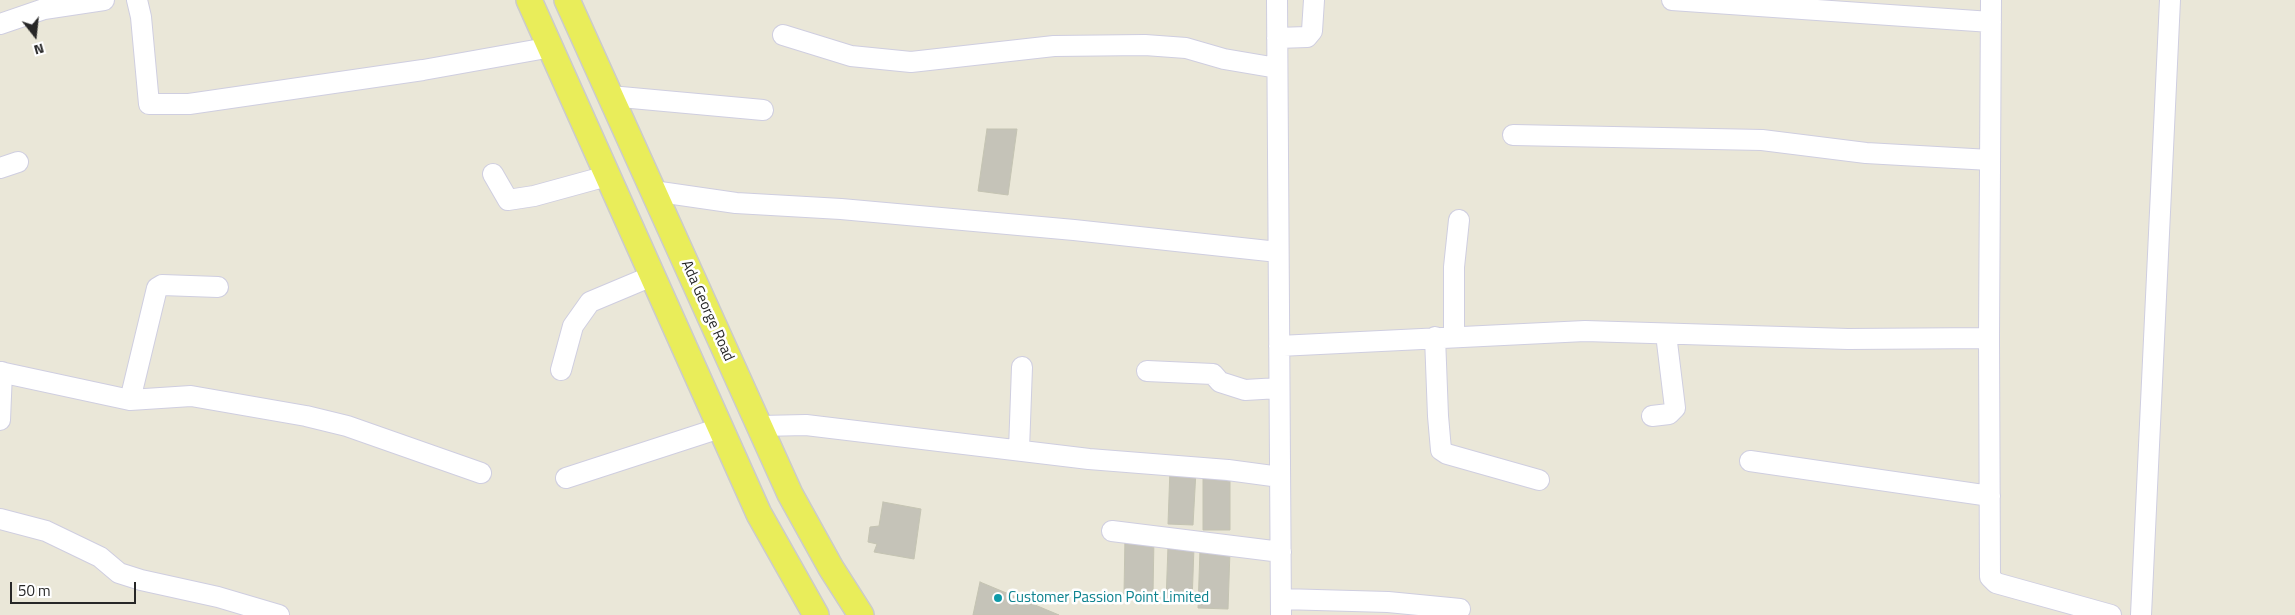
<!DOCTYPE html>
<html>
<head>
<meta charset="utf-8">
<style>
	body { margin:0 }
	#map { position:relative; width:2295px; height:615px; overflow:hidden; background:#eae7d8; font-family:"Titillium Web",sans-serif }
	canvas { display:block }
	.north { position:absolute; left:10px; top:10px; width:50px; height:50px; -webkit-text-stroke:4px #fff; paint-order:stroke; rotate:164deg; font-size:14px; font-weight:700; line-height:20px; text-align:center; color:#272727 }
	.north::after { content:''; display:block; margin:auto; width:18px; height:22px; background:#272727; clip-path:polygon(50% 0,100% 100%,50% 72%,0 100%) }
	.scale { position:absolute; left:10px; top:582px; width:126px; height:22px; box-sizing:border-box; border:2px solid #272727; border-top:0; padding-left:6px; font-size:15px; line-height:18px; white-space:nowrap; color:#272727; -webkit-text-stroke:4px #fff; paint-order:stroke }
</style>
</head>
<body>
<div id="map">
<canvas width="2295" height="615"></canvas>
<div class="north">N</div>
<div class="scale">50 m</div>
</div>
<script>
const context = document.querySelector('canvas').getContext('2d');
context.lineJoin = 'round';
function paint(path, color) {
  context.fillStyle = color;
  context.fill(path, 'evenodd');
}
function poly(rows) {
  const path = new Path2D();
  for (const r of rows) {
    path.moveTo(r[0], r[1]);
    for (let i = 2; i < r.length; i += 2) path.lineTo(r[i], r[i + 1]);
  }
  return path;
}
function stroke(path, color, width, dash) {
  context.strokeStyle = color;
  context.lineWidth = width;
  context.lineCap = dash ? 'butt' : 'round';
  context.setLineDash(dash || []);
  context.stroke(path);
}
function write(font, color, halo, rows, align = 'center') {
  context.font = font + ' "Titillium Web",sans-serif';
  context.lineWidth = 5;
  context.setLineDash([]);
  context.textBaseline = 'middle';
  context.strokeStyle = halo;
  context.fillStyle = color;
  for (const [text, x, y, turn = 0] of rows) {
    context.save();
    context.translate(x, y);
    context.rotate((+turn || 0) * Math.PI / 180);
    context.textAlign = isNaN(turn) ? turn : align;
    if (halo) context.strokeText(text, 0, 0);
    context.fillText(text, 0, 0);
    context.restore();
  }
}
const building = poly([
	[987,129,1017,129,1008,195,978,191,987,129],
	[1170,469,1196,471,1193,525,1168,524,1170,469],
	[1203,473,1230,473,1230,530,1203,530,1203,473],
	[883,502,921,509,914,559,874,552,877,544,868,542,870,527,879,526,883,502],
	[1125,536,1154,536,1153,595,1124,594,1125,536],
	[1168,546,1194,547,1192,603,1166,602,1168,546],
	[1200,550,1230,551,1228,609,1198,608,1200,550],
	[980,582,1059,615,973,615,980,582]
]);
paint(building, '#c5c3b8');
stroke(building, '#c4c3b2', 1);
const minor = poly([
	[137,0,141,17,149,104,189,104,423,70,552,47],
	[1277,0,1281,615],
	[1672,0,1991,22],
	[1991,0,1989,338,1990,577,1996,583,2111,615],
	[0,24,44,9,104,0],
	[783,35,851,56,911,62,1054,46,1145,45,1186,48,1224,59,1277,68],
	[1277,38,1307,37,1312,31,1314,0],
	[610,96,763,110],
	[1513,135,1762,140,1866,153,1990,160],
	[0,168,18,162],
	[493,174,508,200,534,196,607,176],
	[653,191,736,203,841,209,1074,230,1278,252],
	[1454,336,1454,267,1459,220],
	[1435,337,1438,416,1441,450,1447,454,1539,480],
	[1279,346,1585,331,1848,339,1989,338],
	[561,370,573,326,590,302,652,276],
	[1147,371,1213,374,1220,382,1245,390,1279,388],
	[0,372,130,400,191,396,306,416,347,426,481,473],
	[130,400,157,288,162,285,218,287],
	[1652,416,1669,414,1675,408,1666,334],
	[0,420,2,372],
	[761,426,806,425,1089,459,1228,470,1280,477],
	[1019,450,1022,367],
	[1750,461,1990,496],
	[566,478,720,428],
	[0,519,46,531,100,557,119,573,141,580,218,597,279,615],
	[1112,531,1281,552],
	[1281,599,1388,602,1460,609],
	[2141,615,2170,0]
]);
const major = poly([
	[529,0,759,514,816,615],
	[567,0,790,494,831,568,861,615]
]);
stroke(minor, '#cfcee0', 22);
stroke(major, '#cbcbcb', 28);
stroke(minor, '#fff', 20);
stroke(major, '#e9ed5a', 25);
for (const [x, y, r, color] of [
	[998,598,5,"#0f9aa8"]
]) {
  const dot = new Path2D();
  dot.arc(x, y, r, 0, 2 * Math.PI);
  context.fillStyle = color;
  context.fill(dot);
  stroke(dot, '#fff', 2);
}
write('15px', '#272727', '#fff', [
	["Ada George Road",707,311,66]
]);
write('15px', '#0d838f', '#fff', [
	["Customer Passion Point Limited",1008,598]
], 'left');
</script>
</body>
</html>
